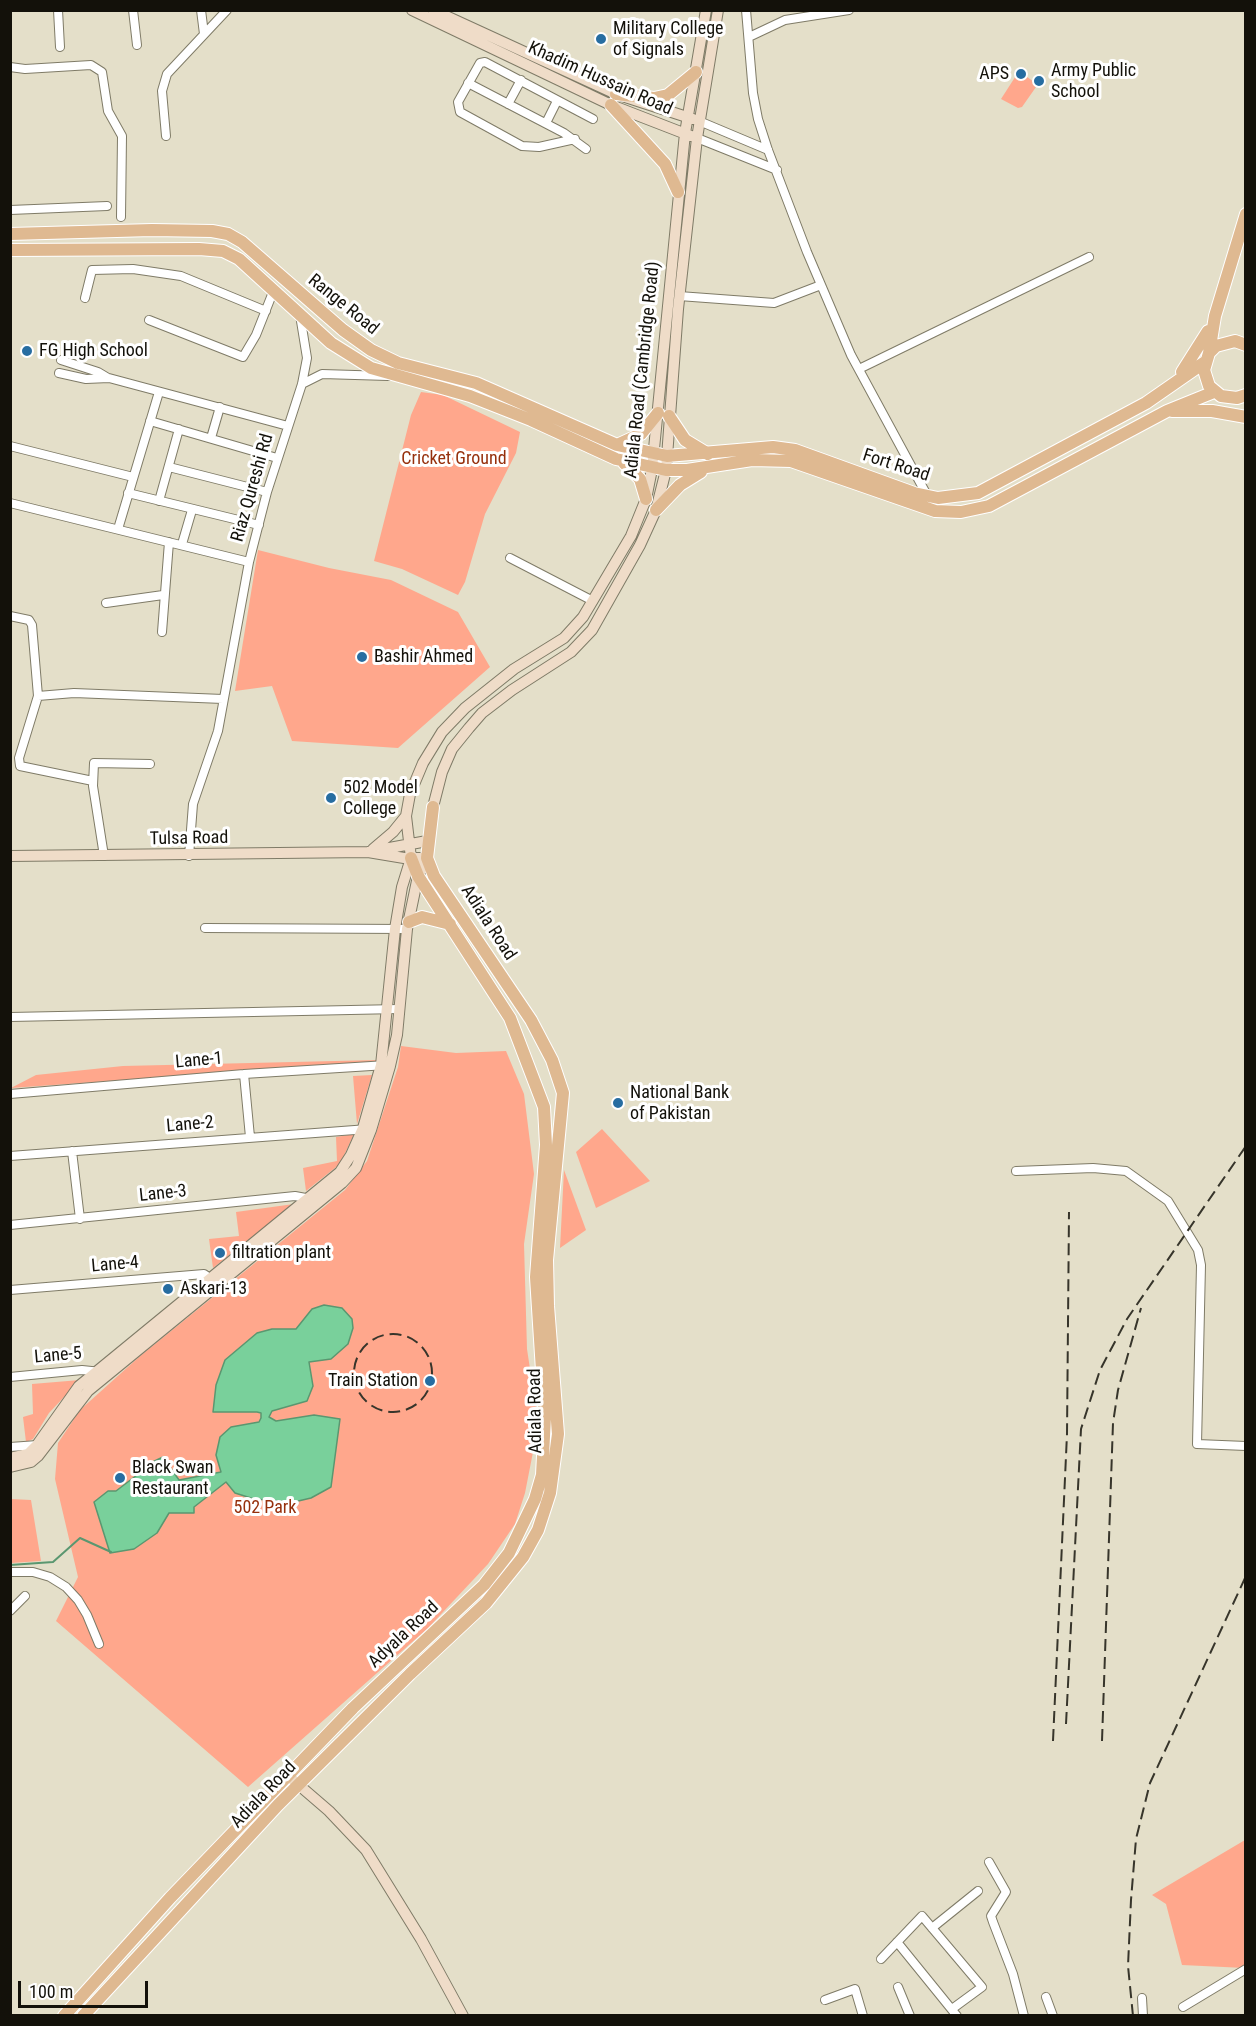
<!DOCTYPE html>
<html>
<head>
<meta charset="utf-8">
<style>
	body { margin:0 }
	#map { position:relative; width:1256px; height:2026px; overflow:hidden; background:#e4dfc9; font-family:"Roboto Condensed",sans-serif }
	canvas { display:block }
	.frame { position:absolute; inset:0; border:12px solid #13110a; pointer-events:none }
	.scale { position:absolute; left:18px; top:1981px; width:130px; height:27px; box-sizing:border-box; border:3px solid #13110a; border-top:0; padding-left:8px; font-size:18px; line-height:21px; white-space:nowrap; color:#13110a; -webkit-text-stroke:4px #fff; paint-order:stroke }
</style>
</head>
<body>
<div id="map">
<canvas width="1256" height="2026"></canvas>
<div class="frame"></div>
<div class="scale">100 m</div>
</div>
<script>
const context = document.querySelector('canvas').getContext('2d');
context.lineJoin = 'round';
function paint(path, color) {
  context.fillStyle = color;
  context.fill(path, 'evenodd');
}
function poly(rows) {
  const path = new Path2D();
  for (const r of rows) {
    if (r.length === 3) {
      path.moveTo(r[0] + r[2], r[1]);
      path.arc(r[0], r[1], r[2], 0, 2 * Math.PI);
      continue;
    }
    path.moveTo(r[0], r[1]);
    for (let i = 2; i < r.length; i += 2) path.lineTo(r[i], r[i + 1]);
  }
  return path;
}
function stroke(path, color, width, dash) {
  context.strokeStyle = color;
  context.lineWidth = width;
  context.lineCap = dash ? 'butt' : 'round';
  context.setLineDash(dash || []);
  context.stroke(path);
}
function write(font, color, halo, rows, align = 'center') {
  context.font = font + ' "Roboto Condensed",sans-serif';
  context.lineWidth = 6;
  context.setLineDash([]);
  context.textBaseline = 'middle';
  context.strokeStyle = halo;
  context.fillStyle = color;
  for (const [text, x, y, turn = 0] of rows) {
    context.save();
    context.translate(x, y);
    context.rotate((+turn || 0) * Math.PI / 180);
    context.textAlign = isNaN(turn) ? turn : align;
    if (halo) context.strokeText(text, 0, 0);
    context.fillText(text, 0, 0);
    context.restore();
  }
}
paint(poly([
	[1019,71,1034,82,1036,87,1022,107,1018,108,1001,99],
	[421,392,443,395,520,432,516,453,485,514,465,582,458,595,402,569,374,561,411,415],
	[258,550,329,568,391,580,458,612,490,667,398,748,292,741,272,686,235,691],
	[401,1046,456,1053,506,1051,524,1094,534,1174,524,1244,527,1349,536,1409,533,1452,525,1493,515,1524,488,1564,428,1628,248,1787,56,1621,78,1577,55,1479,58,1443,80,1410,139,1357,345,1190,367,1161,398,1067],
	[378,1060,377,1062,11,1088,36,1075,123,1066],
	[372,1075,357,1124,353,1076],
	[602,1129,650,1181,596,1208,576,1152],
	[354,1134,340,1164,306,1191,303,1168,337,1161,336,1137],
	[564,1170,586,1230,560,1248],
	[294,1204,213,1268,209,1239,239,1236,236,1212],
	[80,1380,49,1413,33,1439,26,1442,23,1417,33,1414,32,1384],
	[11,1499,31,1500,41,1561,11,1563],
	[1245,1840,1245,1968,1182,1965,1166,1904,1152,1895]
]), '#ffa78c');
const water = poly([
	[324,1305,342,1308,352,1319,353,1328,348,1344,331,1359,309,1362,313,1386,307,1401,272,1411,269,1417,276,1421,314,1415,340,1419,331,1487,311,1498,294,1502,254,1499,235,1493,226,1482,194,1507,194,1513,169,1513,157,1533,134,1549,110,1553,94,1502,108,1491,116,1491,137,1475,142,1467,163,1457,179,1480,221,1472,216,1455,220,1437,231,1427,259,1422,261,1418,261,1413,257,1412,213,1412,216,1385,225,1360,257,1333,272,1329,296,1329,312,1309,324,1305]
]);
paint(water, '#79d09b');
stroke(water, '#5a9770', 1.5);
stroke(poly([
	[10,1565,53,1562,80,1538,111,1552]
]), '#5a9770', 2);
const street = poly([
	[58,10,60,47],
	[133,10,137,45],
	[201,10,204,34],
	[746,10,753,93,758,119,768,150,807,252,851,355,929,499],
	[749,37,785,20,849,10],
	[10,67,25,69,91,65,102,72,108,111,122,136,121,217],
	[468,83,564,133,586,149],
	[508,104,521,80],
	[699,121,768,150],
	[546,123,557,101],
	[166,136,162,91,167,74,227,10],
	[697,138,777,170],
	[575,139,539,147,522,146,460,112,458,102,480,63,485,62,593,119],
	[10,210,107,206],
	[679,296,774,303,821,285],
	[85,298,92,270,133,269,181,276,266,311],
	[149,320,243,357,256,335,273,292],
	[61,360,98,372,108,378],
	[859,369,1089,257],
	[59,373,86,379,109,378,288,426],
	[302,384,322,374,388,376],
	[150,421,277,458],
	[211,438,220,407],
	[10,446,133,477],
	[169,467,267,492],
	[128,493,259,525],
	[159,501,179,429],
	[10,503,249,562,267,492,302,384,307,358,300,315],
	[118,529,159,392],
	[182,544,192,510],
	[510,558,593,601],
	[106,603,163,595],
	[10,616,29,620,32,625,38,696],
	[162,632,169,542],
	[93,781,20,766,19,758,38,696,74,693,223,699],
	[104,856,93,786,94,763,150,764],
	[189,856,193,804,218,731,249,562],
	[205,928,407,929],
	[10,1017,399,1009],
	[244,1074,250,1137],
	[10,1094,244,1074,387,1065],
	[72,1151,80,1219],
	[10,1156,368,1129],
	[1016,1171,1093,1168,1126,1171,1168,1201,1198,1250,1201,1265,1197,1444,1246,1446],
	[10,1225,295,1196,311,1199],
	[10,1290,204,1274,213,1280],
	[10,1377,82,1370,101,1372],
	[10,1447,38,1445],
	[10,1572,33,1572,50,1577,66,1587,78,1600,87,1615,99,1644],
	[10,1611,25,1596],
	[989,1862,1006,1892,991,1916,993,1922,1013,1974,1024,2016],
	[932,1928,978,1891],
	[897,1942,957,2016],
	[881,1959,922,1916,982,1987,952,2009],
	[898,1987,910,2016],
	[1046,1997,1053,2016],
	[1142,1998,1143,2016],
	[825,2000,855,1989,863,2016],
	[1183,2007,1246,1969]
]);
const secondary = poly([
	[412,10,611,105,691,136],
	[433,10,616,94,693,119],
	[433,807,442,772,452,749,469,728,482,713,512,690,571,652,592,630,640,545,656,510,666,470,678,309,697,138,718,10],
	[373,849,393,832,406,816],
	[10,856,368,852,427,841],
	[10,1458,28,1454,37,1445,79,1386,340,1172,351,1155,363,1128,381,1065,395,929,402,887,411,858,406,816,410,794,423,763,442,732,465,708,514,669,564,638,583,617,631,536,646,499,652,469,685,133,706,10],
	[10,1467,31,1462,38,1456,88,1391,342,1183,356,1168,371,1130,390,1066,397,1035,407,929,418,876,427,858,404,858,368,852],
	[293,1780,329,1811,366,1850,421,1939,463,2016]
]);
const primary = poly([
	[616,94,654,98,668,95,696,72],
	[611,105,665,164,678,192],
	[10,234,152,230,212,231,228,234,242,242,343,330,371,350,398,363,476,383,617,445,667,456,773,447,795,450,914,493,938,498,978,493,1146,403,1205,362],
	[10,250,199,249,223,251,239,259,331,343,371,368,470,396,531,420,616,459,666,470,687,470,752,460,791,461,935,511,961,512,989,506,1167,411,1214,392],
	[1246,345,1235,341,1216,346,1209,353,1204,370,1209,386,1221,396,1237,398,1246,395],
	[1209,353,1215,316,1246,214],
	[1182,372,1208,331],
	[1172,411,1212,411,1246,417],
	[669,416,685,440,708,454],
	[617,445,641,434,658,413],
	[624,463,640,479,646,499],
	[656,510,680,485,701,472],
	[409,922,422,917,450,924],
	[64,2016,170,1898,353,1708,484,1585,509,1553,535,1499,542,1475,545,1417,536,1277,546,1145,544,1107,510,1018,418,876,411,858],
	[83,2016,278,1805,410,1674,486,1603,523,1557,538,1530,550,1493,558,1434,548,1306,547,1260,563,1093,552,1060,531,1020,434,876,427,858,433,807]
]);
stroke(street, '#7f7b67', 10);
stroke(secondary, '#7f7b67', 12);
stroke(primary, '#fff', 14);
stroke(street, '#fff', 8);
stroke(secondary, '#efdcc8', 10);
stroke(primary, '#dfb991', 12);
stroke(poly([
	[393,1373,39],
	[1066,1724,1081,1429,1100,1370,1127,1319,1246,1146],
	[1053,1741,1067,1434,1069,1212],
	[1102,1741,1113,1423,1118,1390,1141,1308],
	[1133,2016,1128,1966,1131,1900,1136,1839,1150,1783,1246,1576]
]), '#37352b', 2, [12, 6]);
for (const [x, y, r, color] of [
	[601,39,6,"#276da1"],
	[1021,74,6,"#276da1"],
	[1039,81,6,"#276da1"],
	[27,351,6,"#276da1"],
	[362,657,6,"#276da1"],
	[331,798,6,"#276da1"],
	[618,1103,6,"#276da1"],
	[220,1253,6,"#276da1"],
	[168,1289,6,"#276da1"],
	[430,1381,6,"#276da1"],
	[120,1478,6,"#276da1"]
]) {
  const dot = new Path2D();
  dot.arc(x, y, r, 0, 2 * Math.PI);
  context.fillStyle = color;
  context.fill(dot);
  stroke(dot, '#fff', 2);
}
write('18px', '#13110a', '#fff', [
	["Military College",613,29],
	["of Signals",613,50],
	["Army Public",1051,71],
	["School",1051,92],
	["APS",1009,74,"right"],
	["FG High School",39,351],
	["Bashir Ahmed",374,657],
	["502 Model",343,788],
	["College",343,809],
	["National Bank",630,1093],
	["of Pakistan",630,1114],
	["filtration plant",232,1253],
	["Askari-13",180,1289],
	["Train Station",418,1381,"right"],
	["Black Swan",132,1468],
	["Restaurant",132,1489]
], 'left');
write('18px', '#13110a', '#fff', [
	["Khadim Hussain Road",600,79,24],
	["Range Road",343,305,39],
	["Adiala Road (Cambridge Road)",643,370,-84],
	["Fort Road",896,466,18],
	["Riaz Qureshi Rd",253,488,-74],
	["Tulsa Road",189,839,-1],
	["Adiala Road",488,923,57],
	["Lane-1",199,1061,-5],
	["Lane-2",190,1125,-5],
	["Lane-3",163,1194,-6],
	["Lane-4",115,1265,-5],
	["Lane-5",58,1356,-5],
	["Adiala Road",536,1411,-91],
	["Adyala Road",404,1635,-43],
	["Adiala Road",264,1795,-46]
]);
write('18px', '#96300c', '#fff', [
	["Cricket Ground",454,459],
	["502 Park",265,1508]
]);
</script>
</body>
</html>
